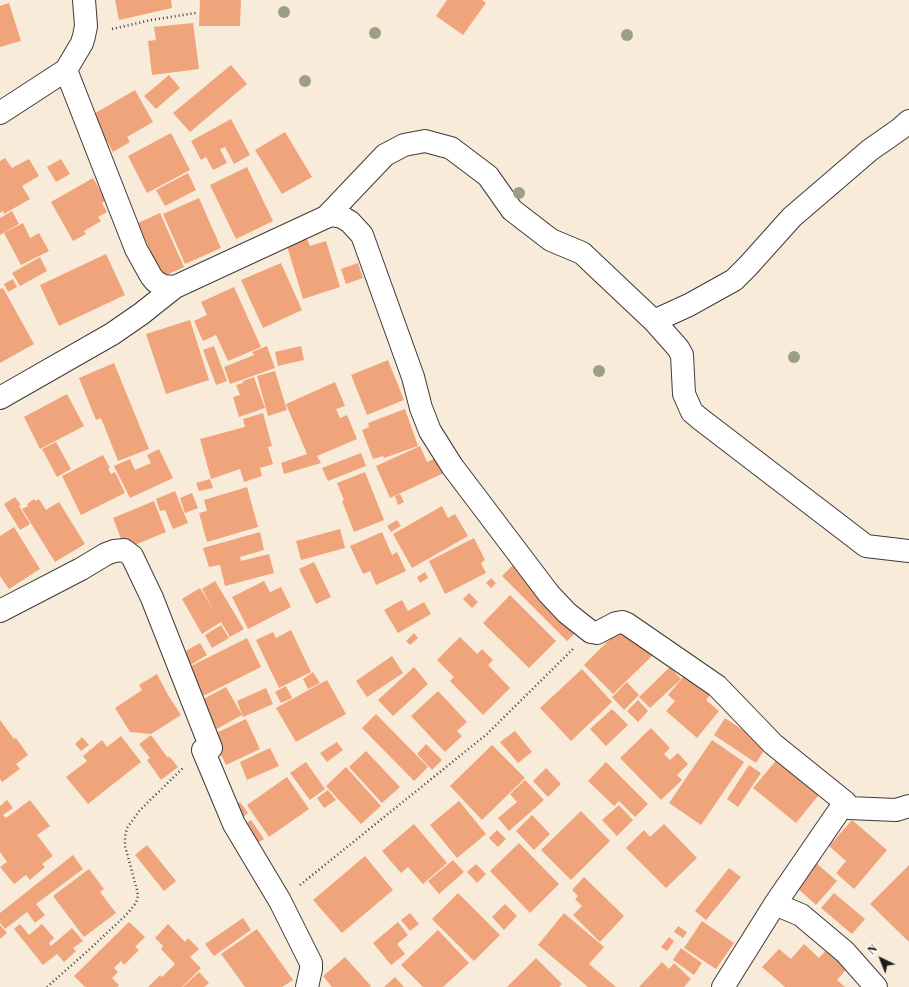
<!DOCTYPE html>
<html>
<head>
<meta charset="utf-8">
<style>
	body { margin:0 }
	#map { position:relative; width:909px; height:987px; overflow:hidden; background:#f8ebd9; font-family:"Libre Bodoni",serif }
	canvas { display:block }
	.north { position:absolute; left:861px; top:939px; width:40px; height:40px; -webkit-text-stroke:3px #fdfcf7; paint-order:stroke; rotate:317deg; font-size:11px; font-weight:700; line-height:16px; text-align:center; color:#1c1c1c }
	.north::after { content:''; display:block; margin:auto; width:14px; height:18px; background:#1c1c1c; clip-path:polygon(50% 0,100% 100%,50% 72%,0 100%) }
</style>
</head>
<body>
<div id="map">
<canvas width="909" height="987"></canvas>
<div class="north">N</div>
</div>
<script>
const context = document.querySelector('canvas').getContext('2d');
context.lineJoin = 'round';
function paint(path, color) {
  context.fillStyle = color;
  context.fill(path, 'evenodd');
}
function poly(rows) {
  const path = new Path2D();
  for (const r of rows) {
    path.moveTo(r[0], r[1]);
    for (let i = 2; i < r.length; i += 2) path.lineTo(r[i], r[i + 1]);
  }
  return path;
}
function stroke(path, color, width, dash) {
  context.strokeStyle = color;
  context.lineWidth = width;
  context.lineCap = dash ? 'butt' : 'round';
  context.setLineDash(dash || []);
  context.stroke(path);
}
paint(poly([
	[115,0,171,0,172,8,119,20],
	[200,0,241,0,240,26,199,26],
	[447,0,482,0,486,3,463,35,436,16],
	[9,3,21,41,0,47,0,6],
	[193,23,199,69,152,75,148,41,156,40,154,27],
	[231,65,247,84,190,132,173,113],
	[169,75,180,88,156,109,144,96],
	[135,90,153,122,127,137,130,142,113,152,92,115],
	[231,119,250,155,234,164,225,147,220,149,227,163,213,170,206,157,201,160,191,141],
	[285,132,312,177,282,194,255,150],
	[171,133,190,170,147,193,128,156],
	[5,158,12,168,29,159,39,176,22,186,30,199,4,214,3,211,0,213,0,161],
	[61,159,70,174,56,182,47,167],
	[247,167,273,221,236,239,210,185],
	[188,173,196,190,165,206,156,190],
	[93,178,106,200,102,203,107,212,98,217,101,221,84,231,86,234,73,241,51,202],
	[199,198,221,248,185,264,163,214],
	[12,211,19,224,0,235,0,218],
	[160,213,184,267,162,277,138,223],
	[23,223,30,238,39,233,49,251,21,265,4,233],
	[307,239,310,246,326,241,340,287,303,299,287,246],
	[106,254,125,295,59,326,40,285],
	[40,257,47,271,20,286,12,273],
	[281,263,302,310,263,328,241,280],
	[358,263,363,278,346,284,341,269],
	[13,279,17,287,8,292,4,284],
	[234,287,261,347,228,361,216,335,203,341,194,321,207,315,201,302],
	[3,288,34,344,0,363,0,289],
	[190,320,209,380,166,394,146,334],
	[214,346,227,381,216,385,203,350],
	[267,346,275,368,230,384,224,367,254,355,252,352],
	[301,346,304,360,278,366,275,352],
	[388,360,404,400,367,415,351,375],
	[114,363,149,449,118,461,101,418,96,420,79,378],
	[275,371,287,410,268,416,257,376],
	[254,377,265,408,239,417,233,397,240,395,236,385,243,383,243,381],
	[335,382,345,406,336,409,340,418,347,415,357,439,317,456,321,463,284,474,281,463,307,454,286,404],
	[67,394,84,426,40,449,24,417],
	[405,409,418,446,384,458,383,456,373,459,362,430,369,427,368,423],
	[263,413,272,446,268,447,273,464,260,468,262,476,244,482,240,469,211,479,200,439,245,427,243,419],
	[56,442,71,469,57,477,42,449],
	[420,446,427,462,439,457,446,472,390,498,376,466],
	[159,449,173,478,130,498,114,466,130,459,135,470,151,463,147,455],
	[361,453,366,466,328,481,322,468],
	[103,455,110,468,108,469,111,474,115,472,125,493,81,515,62,476],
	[365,472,384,520,354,532,342,501,344,500,337,483],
	[210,479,213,488,199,491,196,483],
	[247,487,258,527,207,542,199,513,207,511,204,500],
	[175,491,188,523,173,529,165,510,160,511,156,499],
	[192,493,198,508,185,513,180,498],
	[400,494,404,502,398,505,395,496],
	[15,497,21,505,19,506,30,524,20,530,4,504],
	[34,499,36,501,39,499,46,510,59,502,85,544,55,562,22,509,28,506,27,504],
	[154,501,166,532,125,549,113,518],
	[442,506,448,518,455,514,468,536,412,568,393,534],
	[397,520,401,526,391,532,387,526],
	[14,527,40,569,9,589,0,576,0,536],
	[340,529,345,548,301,560,296,541],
	[260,532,264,550,240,557,241,561,269,554,274,573,225,586,220,565,209,567,203,548],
	[382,532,392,555,397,552,406,571,376,585,370,571,363,574,350,546],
	[474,538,485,560,481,563,486,573,445,594,429,561],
	[314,562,331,597,316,604,299,569],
	[514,564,579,629,567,641,502,576],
	[425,572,428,578,420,583,417,577],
	[491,578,496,583,491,588,486,583],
	[215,581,244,629,230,637,221,622,202,634,182,599,200,588,214,611,202,589],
	[264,581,270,592,281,587,291,607,248,629,232,597],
	[469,593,478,602,472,608,463,599],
	[510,595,556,641,529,668,483,623],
	[402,600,408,611,424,602,431,614,398,633,384,610],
	[221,625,229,638,212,648,205,635],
	[624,625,653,655,613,694,584,665],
	[291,630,311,672,279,688,256,640,273,632,276,638],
	[414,633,418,638,410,645,406,641],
	[460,637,477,654,482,649,493,660,488,665,510,688,483,715,450,681,454,677,437,660],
	[247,638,261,667,197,699,183,670],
	[200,643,207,655,184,669,177,656],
	[392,656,403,673,367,697,356,681],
	[414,667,428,684,393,716,378,700],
	[670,667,681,679,650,708,639,697],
	[582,669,612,702,571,741,540,708],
	[313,672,320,683,308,689,303,679],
	[157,674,168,695,181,715,151,734,130,732,115,708,142,690,139,685],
	[684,676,699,688,704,682,714,690,706,700,719,711,697,738,666,711,675,701,668,695],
	[327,680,346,714,296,742,276,708],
	[627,682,639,695,624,710,612,697],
	[286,686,292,698,281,703,275,692],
	[226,687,242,715,215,730,200,701],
	[266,688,273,704,243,717,237,701],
	[438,691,467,722,457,731,462,736,445,752,411,716],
	[638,700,648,711,638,722,627,711],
	[612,709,628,725,606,746,590,729],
	[376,714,428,767,414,781,362,728],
	[725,718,767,746,756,763,714,735],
	[246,719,260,749,226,765,212,735],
	[0,720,14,739,16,738,28,755,16,764,20,769,2,782,0,779],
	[651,728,670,748,664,754,670,760,678,753,688,764,677,775,682,780,661,800,620,758],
	[515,731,532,752,518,763,500,742],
	[151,735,168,758,169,756,178,767,161,780,147,760,150,758,139,744],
	[121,736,141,762,88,804,66,777,87,761,83,756,102,740,107,747],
	[82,737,89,745,81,751,75,744],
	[712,740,744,762,701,825,669,803],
	[337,742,343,750,327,762,320,753],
	[426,744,442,760,432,770,417,754],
	[492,745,525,778,482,820,450,786],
	[270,748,279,766,247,780,240,762],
	[366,751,400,787,382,803,349,767],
	[779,757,822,791,796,823,753,788],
	[306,762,325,789,310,800,290,773],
	[606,762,648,804,635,817,619,801,614,806,588,781],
	[749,765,761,773,738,807,727,799],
	[346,767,381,806,361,824,326,786],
	[546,768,561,784,548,797,533,781],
	[287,777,309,809,269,837,247,805],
	[525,780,544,800,509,831,498,818,517,802,510,794],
	[328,790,336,800,324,808,317,798],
	[7,800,13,808,3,815,6,818,30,800,50,826,37,835,53,856,42,864,45,867,30,880,26,875,14,884,0,867,7,862,0,852,0,806],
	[459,801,486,834,457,858,430,825],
	[240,802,248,813,239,820,231,809],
	[619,805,633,820,617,836,602,820],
	[581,811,610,841,571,880,541,850],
	[532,815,550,834,534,850,516,831],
	[251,820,264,839,252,846,239,828],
	[852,820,887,850,854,889,836,873,846,861,829,846],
	[414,824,447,863,423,884,408,867,401,873,382,851],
	[664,824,697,858,666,888,626,848,644,830,650,837],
	[497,830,506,839,498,847,489,838],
	[519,843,559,884,530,913,490,871],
	[147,845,176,881,164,891,135,855],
	[73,855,83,869,36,904,45,915,35,923,27,912,5,929,0,923,0,913],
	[365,856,393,890,342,933,313,900],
	[453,860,464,872,439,894,428,881],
	[815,862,837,881,816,905,794,885],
	[476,864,486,874,477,883,467,872],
	[909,865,909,942,870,904],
	[729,868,741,877,706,920,695,911],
	[89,869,104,889,100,892,116,913,84,937,53,896],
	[584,877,624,916,600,942,573,915,582,906,575,899,578,896,572,890],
	[458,893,500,935,474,961,432,919],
	[834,893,865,919,852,934,821,908],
	[505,904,517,916,504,930,492,917],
	[410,913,419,924,410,931,401,920],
	[564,913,604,947,589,964,616,987,588,987,538,945],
	[243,918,251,930,214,956,205,944],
	[702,921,734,943,716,969,684,948],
	[129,922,145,937,135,947,139,950,124,965,121,961,114,968,118,972,112,978,119,985,117,987,85,987,74,976],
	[398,922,408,935,397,944,405,954,391,965,373,943],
	[20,924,29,935,42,924,54,938,49,943,51,946,72,928,83,941,73,948,76,951,64,962,57,954,43,965,14,929],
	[168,924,185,942,188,938,199,949,190,957,201,968,182,987,148,987,160,975,162,977,175,964,161,949,163,946,155,938],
	[0,925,7,933,0,939],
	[678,926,687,932,683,938,674,932],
	[257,929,293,980,282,987,245,987,221,954],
	[438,930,469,963,443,987,423,987,401,965],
	[669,937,674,941,667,951,661,947],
	[804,944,819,958,829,947,849,966,837,980,845,987,785,987,762,967,779,949,791,959],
	[681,948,702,963,694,975,673,960],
	[345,957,371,986,370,987,332,987,323,976],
	[536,958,562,984,559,987,507,987],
	[662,962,669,969,674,963,691,979,684,987,639,987],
	[199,972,209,983,204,987,183,987],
	[395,977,404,987,384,987]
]), '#f0a47b');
const minor = poly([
	[66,70,136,249,151,276,155,281,163,286,175,287,326,217,332,215,342,217,350,222,362,235,413,377,421,408,430,431,452,466,549,594,567,613,591,632,597,633,616,623,622,622,627,624,717,686,773,744,845,802,775,904,723,987],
	[0,113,66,70,82,43,84,36,86,26,84,0],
	[326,217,385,155,404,145,425,141,451,148,488,176,512,210,551,240,582,253,654,321,678,348,682,355,684,394,692,412,699,418,866,546,909,551],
	[654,321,689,305,734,280,748,266,792,217,870,150,900,129,909,121],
	[0,398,112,334,141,314,175,287],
	[0,611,81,569,106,554,114,551,124,550,132,556,152,598,211,748,203,750,234,824,280,901,311,963,311,969,307,987],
	[845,802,849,808,896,810,909,806],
	[775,904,801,915,845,952,876,987]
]);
stroke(minor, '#3d3b38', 24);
stroke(poly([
	[112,29,151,20,196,13],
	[300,885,487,734,573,649],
	[47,987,91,948,126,915,136,903,138,896,137,890,125,846,125,837,127,828,140,810,183,768]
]), '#3d3b38', 2.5, [1, 3]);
stroke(minor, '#fff', 22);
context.fillStyle = '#9d9f84';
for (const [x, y] of [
	[284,12],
	[375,33],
	[627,35],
	[305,81],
	[519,193],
	[794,357],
	[599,371]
]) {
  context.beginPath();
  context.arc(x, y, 6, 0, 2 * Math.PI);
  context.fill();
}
</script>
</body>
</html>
